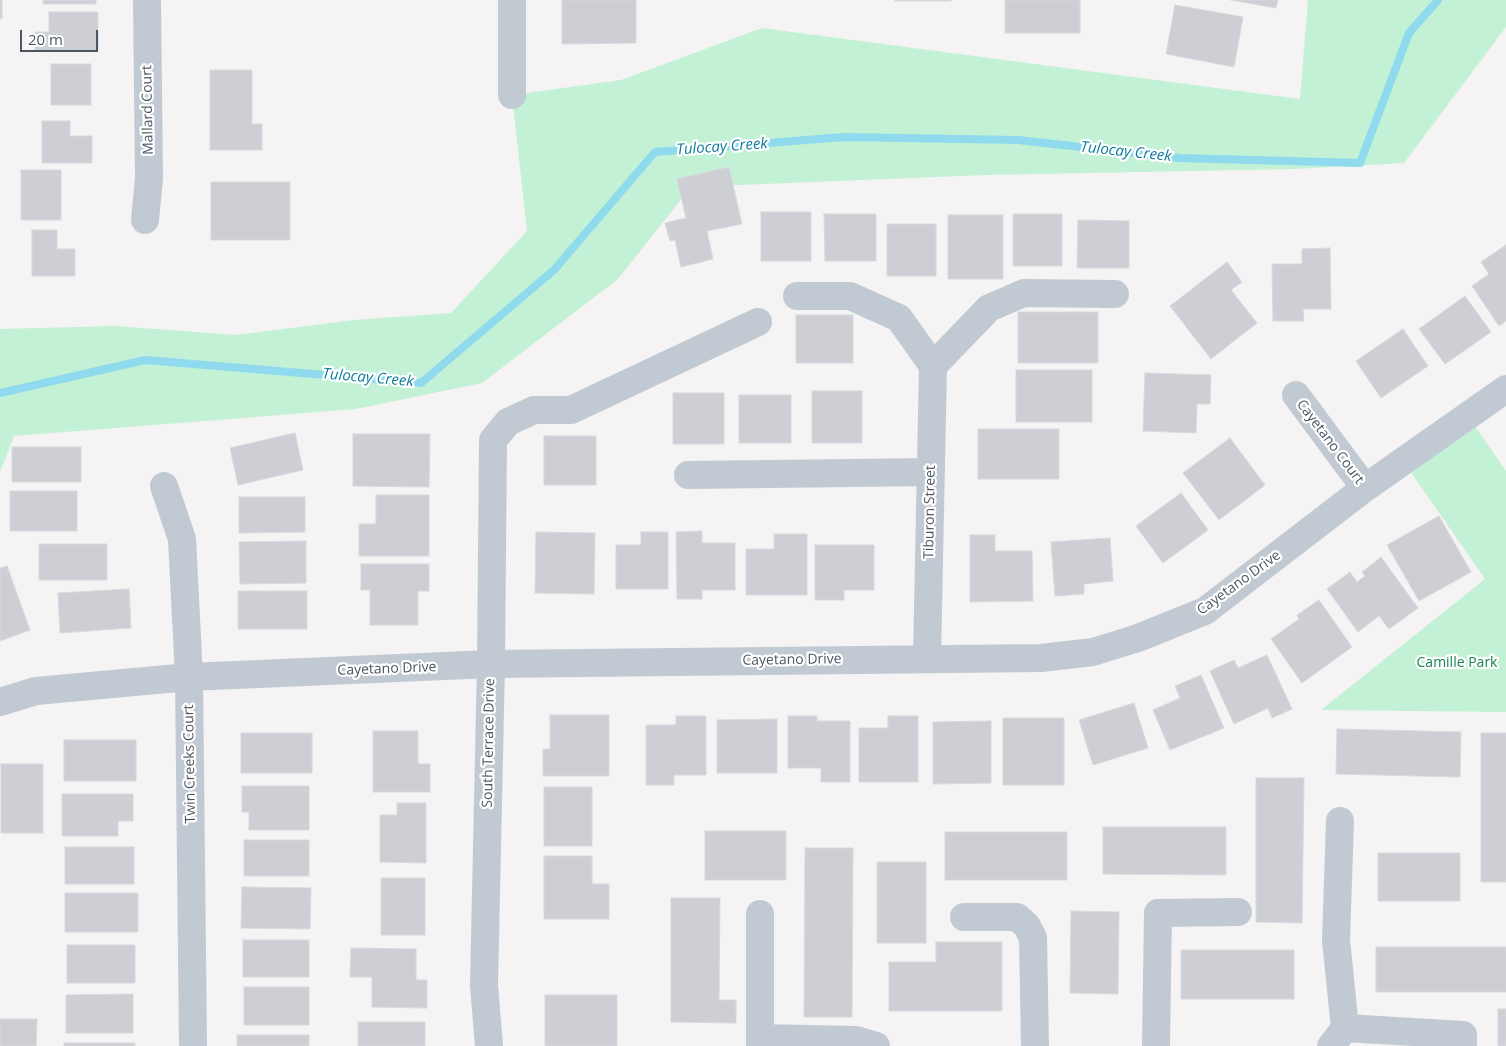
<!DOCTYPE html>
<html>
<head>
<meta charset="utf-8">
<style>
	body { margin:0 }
	#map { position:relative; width:1506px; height:1046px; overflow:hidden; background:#f5f3f3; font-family:"Open Sans",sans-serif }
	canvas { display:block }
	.scale { position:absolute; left:20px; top:30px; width:78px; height:22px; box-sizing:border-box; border:2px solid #4a5661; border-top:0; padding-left:6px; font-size:15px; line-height:18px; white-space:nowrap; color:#4a5661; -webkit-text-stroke:4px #fff; paint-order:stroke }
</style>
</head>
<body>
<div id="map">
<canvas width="1506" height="1046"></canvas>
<div class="scale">20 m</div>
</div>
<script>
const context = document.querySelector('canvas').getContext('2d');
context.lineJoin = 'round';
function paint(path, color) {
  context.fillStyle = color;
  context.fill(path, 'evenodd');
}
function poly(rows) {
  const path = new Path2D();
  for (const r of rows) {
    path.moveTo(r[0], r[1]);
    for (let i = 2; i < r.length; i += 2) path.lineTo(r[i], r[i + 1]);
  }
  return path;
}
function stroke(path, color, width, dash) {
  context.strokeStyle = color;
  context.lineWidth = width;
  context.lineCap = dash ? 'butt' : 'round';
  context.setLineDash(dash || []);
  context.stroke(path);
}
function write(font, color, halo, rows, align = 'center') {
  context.font = font + ' "Open Sans",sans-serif';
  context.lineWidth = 4.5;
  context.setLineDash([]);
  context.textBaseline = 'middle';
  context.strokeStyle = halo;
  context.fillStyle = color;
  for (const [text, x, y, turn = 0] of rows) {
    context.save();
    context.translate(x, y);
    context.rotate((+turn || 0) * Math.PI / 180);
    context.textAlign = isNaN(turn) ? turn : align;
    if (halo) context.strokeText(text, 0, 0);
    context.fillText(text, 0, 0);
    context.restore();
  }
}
paint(poly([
	[1308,0,1506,0,1506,27,1404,163,1295,169,985,175,691,187,618,279,482,383,356,409,14,436,0,472,0,329,116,326,236,335,354,320,451,313,527,231,512,95,621,80,762,28,1300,99],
	[1468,416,1506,471,1506,712,1321,710,1485,579,1403,461]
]), '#c3f1d5');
stroke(poly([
	[0,393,145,360,421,383,554,270,655,152,844,137,1018,140,1180,158,1360,163,1409,33,1438,0]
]), '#90daee', 8);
const building = poly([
	[0,0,2,0,2,19,0,19,0,0],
	[43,0,96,0,96,4,43,4,43,0],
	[562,0,636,0,636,43,562,44,562,0],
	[895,0,951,0,951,1,895,1,895,0],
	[1005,0,1080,0,1080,33,1005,33,1005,0],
	[1231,0,1278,0,1276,8,1231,0],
	[1175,5,1243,17,1234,67,1166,54,1175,5],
	[49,12,98,12,98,51,35,51,35,32,49,32,49,12],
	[51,64,91,64,91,105,51,105,51,64],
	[210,70,252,70,252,124,262,124,262,150,210,150,210,70],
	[42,121,70,121,70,136,92,136,92,163,42,163,42,121],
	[729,167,742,224,707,231,713,259,681,267,675,240,670,241,665,223,686,218,677,179,729,167],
	[21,170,61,170,61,220,21,220,21,170],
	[211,182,290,182,290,240,211,240,211,182],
	[761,212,811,212,811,261,761,261,761,212],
	[824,214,876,214,876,261,825,261,824,214],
	[1013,214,1062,214,1062,266,1013,266,1013,214],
	[948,215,1003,215,1003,279,948,279,948,215],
	[1078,220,1129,221,1129,268,1077,268,1078,220],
	[887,224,936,224,936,276,887,276,887,224],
	[32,230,57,230,57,249,75,249,75,276,32,276,32,230],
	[1506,245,1506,321,1499,326,1472,286,1489,274,1481,262,1506,245],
	[1330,248,1331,309,1303,309,1304,321,1273,321,1272,264,1302,264,1302,249,1330,248],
	[1227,262,1242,282,1231,290,1257,323,1211,359,1170,306,1227,262],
	[1465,296,1491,332,1445,364,1419,329,1465,296],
	[1018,312,1098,312,1098,363,1018,363,1018,312],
	[796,315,853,315,853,363,796,363,796,315],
	[1403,329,1428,366,1381,398,1356,361,1403,329],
	[1016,370,1092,370,1092,422,1016,422,1016,370],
	[1145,373,1211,375,1210,404,1197,404,1196,433,1143,431,1145,373],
	[812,391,862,391,862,443,812,443,812,391],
	[673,393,724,393,724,444,673,444,673,393],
	[739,395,791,395,791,443,739,443,739,395],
	[978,429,1059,429,1059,479,978,479,978,429],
	[295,433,303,470,238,485,230,448,295,433],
	[353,434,430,434,429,487,353,486,353,434],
	[544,436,596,436,596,485,544,485,544,436],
	[1230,438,1265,485,1219,520,1183,473,1230,438],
	[12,447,81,447,81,482,12,482,12,447],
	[10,491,77,491,77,531,10,531,10,491],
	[1181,493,1208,530,1163,563,1136,526,1181,493],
	[376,495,429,495,429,556,359,556,359,524,376,524,376,495],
	[239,497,305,497,305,532,239,533,239,497],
	[1439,516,1471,572,1419,601,1387,545,1439,516],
	[702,531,702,543,735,543,735,590,702,590,702,599,677,599,676,532,702,531],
	[536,532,595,533,594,594,535,593,536,532],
	[641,532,668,532,668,589,616,589,616,545,641,545,641,532],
	[774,534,807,534,807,595,746,595,746,549,774,549,774,534],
	[970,535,995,535,995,551,1032,551,1033,601,970,602,970,535],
	[1110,538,1113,581,1084,584,1084,594,1055,596,1051,542,1110,538],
	[306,541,306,583,240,584,239,542,306,541],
	[39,544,107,544,107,580,39,580,39,544],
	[815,545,874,545,874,590,844,590,844,600,815,600,815,545],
	[1381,557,1418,608,1389,629,1379,616,1358,632,1327,589,1350,572,1357,582,1365,576,1362,572,1381,557],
	[361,564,429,564,429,591,418,591,418,625,370,625,370,590,361,590,361,564],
	[7,566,30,630,0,641,0,568,7,566],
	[129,589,131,628,60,633,58,593,129,589],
	[238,591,307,591,307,629,238,629,238,591],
	[1319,600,1352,647,1302,683,1271,639,1299,619,1297,615,1319,600],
	[1267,655,1292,709,1272,718,1268,708,1234,724,1210,671,1234,660,1238,668,1267,655],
	[1201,675,1224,728,1170,750,1153,710,1180,698,1175,686,1201,675],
	[1134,703,1148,748,1093,765,1079,720,1134,703],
	[550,715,609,715,609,776,543,776,543,749,550,749,550,715],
	[676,716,706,716,706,775,674,775,674,785,646,785,646,725,676,725,676,716],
	[788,716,817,716,817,721,850,721,850,782,821,782,821,768,788,768,788,716],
	[888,716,918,716,918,782,859,782,859,728,888,728,888,716],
	[1003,718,1064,718,1064,785,1003,785,1003,718],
	[777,719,777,773,717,773,717,720,777,719],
	[991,721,991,783,933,784,933,722,991,721],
	[1337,729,1461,732,1460,777,1336,774,1337,729],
	[373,731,418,731,418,764,430,764,430,792,373,792,373,731],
	[241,733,312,733,312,773,241,773,241,733],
	[1481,733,1506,733,1506,882,1481,882,1481,733],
	[64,740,136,740,136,781,64,781,64,740],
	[1,764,43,764,43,833,1,833,1,764],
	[1256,778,1304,778,1302,923,1256,922,1256,778],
	[242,786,309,786,309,830,249,830,249,812,242,812,242,786],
	[544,787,592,787,592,846,544,846,544,787],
	[62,794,133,794,133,821,118,821,118,836,62,836,62,794],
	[397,803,426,803,426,863,380,862,380,815,397,815,397,803],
	[1103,827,1226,827,1226,875,1103,874,1103,827],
	[705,831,786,831,786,880,705,880,705,831],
	[945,832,1067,832,1067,880,945,880,945,832],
	[244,840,309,840,309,876,244,876,244,840],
	[65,847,134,847,134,884,65,884,65,847],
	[805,848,853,848,852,1017,804,1017,805,848],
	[1378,853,1460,853,1460,901,1378,901,1378,853],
	[544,856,592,856,592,884,609,884,609,919,544,919,544,856],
	[877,862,926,862,926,943,877,943,877,862],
	[381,878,425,878,425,935,381,935,381,878],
	[242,887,311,888,310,929,241,928,242,887],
	[65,893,138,893,138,932,65,932,65,893],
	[671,898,720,898,719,1000,736,1000,736,1023,671,1022,671,898],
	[1071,911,1119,912,1118,994,1070,993,1071,911],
	[243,940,309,940,309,977,243,977,243,940],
	[936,942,1002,942,1002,1011,889,1011,889,962,936,962,936,942],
	[67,945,135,945,135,983,67,983,67,945],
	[1376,947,1506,947,1506,992,1376,992,1376,947],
	[351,948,416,949,416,980,427,980,427,1008,372,1007,372,977,350,977,351,948],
	[1181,950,1294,950,1294,999,1181,999,1181,950],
	[244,987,309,987,309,1025,244,1025,244,987],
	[133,994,133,1033,66,1033,66,995,133,994],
	[545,995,617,995,617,1046,545,1046,545,995],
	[1498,1009,1506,1009,1506,1046,1498,1046,1498,1009],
	[0,1019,37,1019,36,1046,0,1046,0,1019],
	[358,1022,425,1022,425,1046,358,1046,358,1022],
	[237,1035,309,1035,309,1046,237,1046,237,1035],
	[64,1043,135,1043,135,1046,64,1046,64,1043]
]);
paint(building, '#cdcfd5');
stroke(building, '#d7d9de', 1);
stroke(poly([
	[512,0,512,95],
	[145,220,149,178,147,0],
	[797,296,850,296,899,318,933,366],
	[933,366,989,308,1024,293,1115,294],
	[1296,395,1365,488],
	[688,475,931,472],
	[164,486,182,539,189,677,193,1046],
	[927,658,933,366],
	[0,702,36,691,189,677,491,664,1041,658,1093,652,1138,638,1205,611,1365,488,1506,389],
	[1340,821,1336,940,1345,1028,1463,1035,1463,1046],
	[760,914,760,1046],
	[964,917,1017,917,1027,926,1033,938,1035,1046],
	[760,1038,856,1040,876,1046],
	[489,1046,484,985,491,664,493,440,508,422,534,410,571,410,758,322],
	[1156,1046,1158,913,1238,912],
	[1331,1046,1345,1028]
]), '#c1cad2', 28);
write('14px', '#4a5661', '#fff', [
	["Mallard Court",148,110,-91],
	["Cayetano Court",1330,442,53],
	["Tiburon Street",930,512,-89],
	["Cayetano Drive",1239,583,-36],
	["Cayetano Drive",792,660,-1],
	["Cayetano Drive",387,669,-2],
	["South Terrace Drive",489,743,-89],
	["Twin Creeks Court",190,764,-91]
]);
write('14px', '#17864f', '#fff', [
	["Camille Park",1457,663]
]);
write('italic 15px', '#0c7c9b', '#fff', [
	["Tulocay Creek",722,147,-4],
	["Tulocay Creek",1126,152,6],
	["Tulocay Creek",368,378,5]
]);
</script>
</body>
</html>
